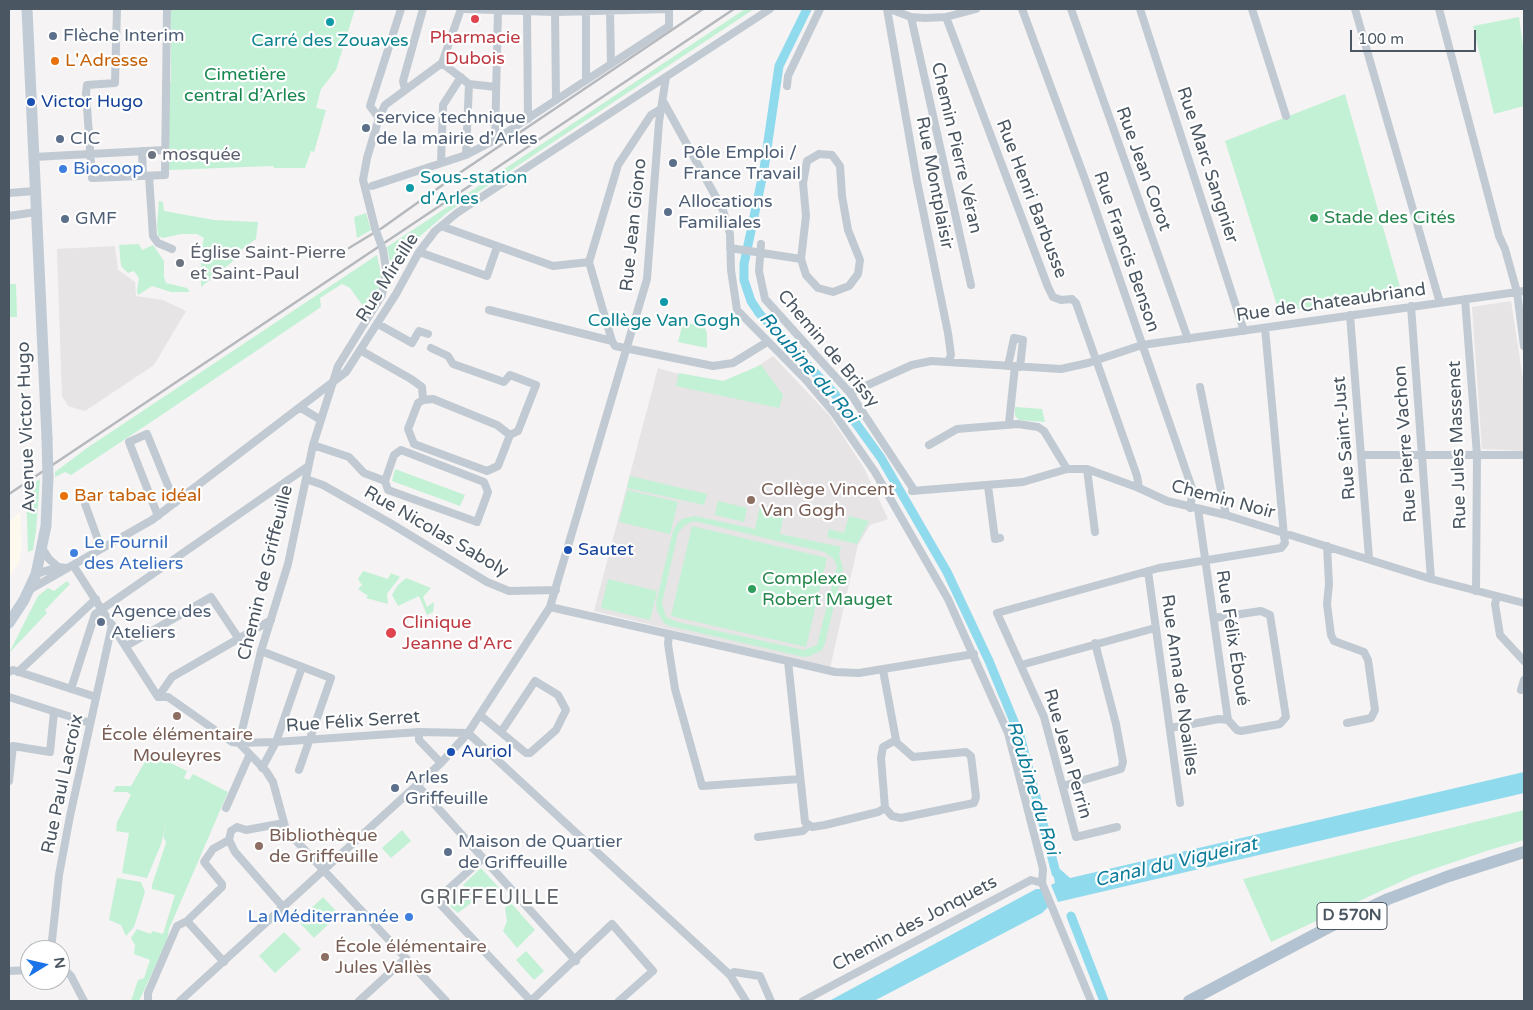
<!DOCTYPE html>
<html>
<head>
<meta charset="utf-8">
<style>
	body { margin:0 }
	#map { position:relative; width:1533px; height:1010px; overflow:hidden; background:#f5f3f3; font-family:"Varela Round",sans-serif }
	canvas { display:block }
	.frame { position:absolute; inset:0; border:10px solid #4a5661; pointer-events:none }
	.north { position:absolute; left:20px; top:940px; width:50px; height:50px; box-sizing:border-box; background:#fff; border:1px solid #b7bbc0; border-radius:50%; rotate:81deg; font-size:14px; font-weight:700; line-height:20px; text-align:center; color:#4a5661 }
	.north::after { content:''; display:block; margin:auto; width:18px; height:22px; background:#1a73e8; clip-path:polygon(50% 0,100% 100%,50% 72%,0 100%) }
	.scale { position:absolute; left:1350px; top:30px; width:126px; height:22px; box-sizing:border-box; border:2px solid #4a5661; border-top:0; padding-left:6px; font-size:15px; line-height:18px; white-space:nowrap; color:#4a5661; -webkit-text-stroke:4px #fff; paint-order:stroke }
</style>
</head>
<body>
<div id="map">
<canvas width="1533" height="1010"></canvas>
<div class="frame"></div>
<div class="north">N</div>
<div class="scale">100 m</div>
</div>
<script>
const context = document.querySelector('canvas').getContext('2d');
context.lineJoin = 'round';
function paint(path, color) {
  context.fillStyle = color;
  context.fill(path, 'evenodd');
}
function poly(rows) {
  const path = new Path2D();
  for (const r of rows) {
    path.moveTo(r[0], r[1]);
    for (let i = 2; i < r.length; i += 2) path.lineTo(r[i], r[i + 1]);
  }
  return path;
}
function stroke(path, color, width, dash) {
  context.strokeStyle = color;
  context.lineWidth = width;
  context.lineCap = dash ? 'butt' : 'round';
  context.setLineDash(dash || []);
  context.stroke(path);
}
function write(font, color, halo, rows, align = 'center') {
  context.font = font + ' "Varela Round",sans-serif';
  context.lineWidth = 4.5;
  context.setLineDash([]);
  context.textBaseline = 'middle';
  context.strokeStyle = halo;
  context.fillStyle = color;
  for (const [text, x, y, turn = 0] of rows) {
    context.save();
    context.translate(x, y);
    context.rotate((+turn || 0) * Math.PI / 180);
    context.textAlign = isNaN(turn) ? turn : align;
    if (halo) context.strokeText(text, 0, 0);
    context.fillText(text, 0, 0);
    context.restore();
  }
}
paint(poly([
	[20,512,22,546,19,563,9,577,9,521]
]), '#fdf9ef');
paint(poly([
	[115,246,118,270,135,282,136,296,163,300,186,311,154,365,85,411,68,406,62,396,57,249],
	[1511,301,1524,386,1524,451,1482,449,1472,307],
	[773,356,829,415,864,468,888,519,870,525,858,545,830,668,594,611,658,368,675,373,723,381,746,374]
]), '#e6e4e5');
paint(poly([
	[171,9,355,9,336,70,321,89,316,108,326,110,314,152,311,151,305,168,274,168,273,166,168,170,168,83,171,81],
	[745,9,754,9,448,212,390,262,387,247],
	[1519,17,1524,53,1524,106,1494,114,1473,26],
	[1345,94,1402,294,1279,312,1225,141],
	[159,201,163,202,164,211,214,220,258,222,256,239,238,252,232,262,201,287,201,250,204,238,197,234,181,234,163,238,158,236,157,225],
	[366,213,371,230,357,238,354,217],
	[139,244,142,250,153,245,164,261,164,277,166,283,187,288,190,292,171,292,152,286,138,295,137,291,139,278,134,271,128,273,121,266,119,245],
	[377,255,381,274,380,285,375,297,366,310,350,288,342,284,320,298,321,307,157,418,71,475,65,472,55,477,55,472,87,448],
	[9,275,10,284,16,284,17,317,9,317],
	[701,319,707,333,707,348,678,342,683,322,699,326],
	[761,365,783,395,779,408,676,386,679,373,723,381],
	[1015,407,1042,409,1045,422,1019,420,1015,416],
	[395,469,465,495,460,506,392,481],
	[630,476,707,494,704,505,627,488],
	[40,479,36,531,33,550,28,552,26,489],
	[627,490,678,502,670,534,619,522],
	[718,501,747,508,744,522,715,515],
	[760,506,784,512,780,534,841,547,839,554,843,568,825,643,822,650,810,656,804,657,670,626,664,623,657,611,656,603,673,531,677,524,682,519,695,516,755,529],
	[694,521,824,552,833,558,837,566,817,645,804,650,677,622,666,617,662,603,678,533,685,525],
	[849,516,869,521,857,544,827,537,829,529,844,533],
	[692,526,827,558,806,647,671,616],
	[363,571,388,579,391,573,400,577,387,594,388,604,366,598,368,596,358,589,362,585,358,579],
	[406,578,431,588,423,597,427,607,434,602,433,612,427,615,419,596,398,606,392,595,397,586],
	[608,579,657,591,650,620,601,608],
	[67,581,70,584,45,610,47,613,9,653,38,596,48,588,54,591],
	[150,753,187,771,184,778,189,780,193,774,228,792,169,929,167,941,139,1001,131,1001,138,980,144,978,150,960,134,954,135,945,131,938,137,929,151,934,152,931,163,934,175,895,152,889,152,885,166,843,163,835,169,814,161,844,147,878,122,873,129,833,116,831,117,822,131,795,127,792,113,792,116,786,131,786],
	[1524,810,1524,840,1489,850,1413,876,1271,942,1243,879],
	[402,830,411,841,391,858,382,848],
	[481,868,500,889,492,896,483,892,475,894,472,896,475,900,458,913,450,906,450,897,460,888,466,889,463,885],
	[117,878,141,882,145,892,134,927,126,936,121,925,109,920],
	[323,897,339,914,314,938,298,921],
	[510,902,535,930,517,948,503,931,507,921,505,908],
	[284,932,301,949,275,973,259,956],
	[526,951,544,971,534,980,516,960]
]), '#c3f1d5');
paint(poly([
	[1524,772,1524,793,1058,902,1051,885,1055,883,1052,868,1053,863,1070,878],
	[1036,889,1041,889,1049,906,1042,913,874,1001,829,1001]
]), '#90daee');
stroke(poly([
	[807,9,779,66,764,169,744,264,744,280,751,301,759,313,834,393,881,458,947,572,989,661,1020,736,1056,873],
	[1071,916,1104,1001]
]), '#90daee', 9);
stroke(poly([
	[117,9,115,83,87,85,86,93,92,178,165,175,167,9],
	[464,9,555,12,669,9],
	[887,9,917,181,948,333,951,355,948,362],
	[890,9,911,17,925,18,946,17,976,9],
	[1022,9,1086,182,1193,491,1190,508],
	[1071,9,1188,339],
	[1140,9,1244,331],
	[1252,9,1286,116],
	[1355,9,1440,303],
	[1439,9,1499,236,1505,249,1517,292,1524,346],
	[610,10,611,64],
	[527,11,528,119],
	[555,12,556,100],
	[586,12,586,80],
	[911,17,971,285],
	[946,17,1048,287,1053,297,1061,300,1072,299,1076,303,1137,476,1139,488],
	[442,63,469,84,496,87],
	[787,86,788,76,820,9],
	[405,89,403,81,423,9],
	[663,101,723,210,730,234,731,270,737,310,806,380,834,413,875,472,948,599,1008,733,1043,869,1042,883],
	[661,109,651,115,618,165,589,262,612,341,615,346,713,366,733,363,767,342],
	[379,118,370,106,401,9],
	[495,140,498,10],
	[142,151,143,176],
	[819,154,832,155,840,166,842,196,848,230,860,260,858,274,849,286,833,292,818,288,806,275,801,259,806,216,803,183,807,161,819,154],
	[466,155,469,84],
	[34,157,165,150],
	[441,163,443,105,461,77],
	[149,176,153,236,158,243,172,249],
	[372,186,466,155,495,140,669,26,669,9],
	[9,193,35,191],
	[9,216,36,212],
	[441,226,553,266,589,262],
	[375,228,363,180,367,158,379,118,385,105,442,63,461,9],
	[761,244,759,271,765,299,850,393,914,490],
	[730,248,801,259],
	[419,252,487,276,497,247],
	[1465,299,1477,455,1476,591],
	[1411,306,1431,579],
	[489,310,612,341],
	[1350,315,1369,558],
	[378,324,412,343,419,331,428,334],
	[431,348,448,356,453,364,504,382,510,375,536,385,518,431,510,435],
	[360,350,411,379,422,387,423,400,433,399,497,425,510,435,498,466,487,471,414,444,408,429,418,403,423,400],
	[1008,366,1014,338,1023,340,1020,367],
	[1200,387,1226,515],
	[850,393,912,365,931,361,1061,369,1088,363,1142,345,1524,291],
	[301,408,321,420],
	[1009,423,1015,366],
	[313,445,349,457,364,473,385,481,388,490,477,522,488,492,484,482,401,450,394,455,385,481],
	[929,445,957,429,1018,424,1038,427,1044,431,1067,469],
	[1362,455,1524,455],
	[1087,469,1095,532],
	[306,479,323,485,390,523,487,582,509,591,556,590],
	[988,486,995,539,1000,538],
	[912,491,1023,482,1067,469,1087,469,1139,488,1167,501,1226,515,1431,579,1524,603],
	[85,504,101,548],
	[1198,509,1228,720],
	[158,516,129,442,147,434,175,503],
	[1327,546,1329,584,1327,604,1331,635,1334,641,1364,652,1368,660,1375,710,1371,718,1347,723],
	[42,548,49,559,58,567],
	[73,565,158,697,168,697,232,742,239,743,276,742,419,732,468,733],
	[1148,571,1180,803],
	[36,574,58,567,67,568],
	[29,590,152,520,346,372,396,294,419,252,435,231,457,213,770,9],
	[1497,597,1495,604,1500,635,1524,661],
	[550,607,788,661,805,822,812,827,825,825,878,812,885,808],
	[669,634,668,644,675,689,702,786,800,779],
	[126,646,211,597,239,639],
	[261,651,331,678,299,770],
	[788,661,835,672,859,673,974,654],
	[1021,665,1155,628],
	[883,670,896,740,897,743,913,757,966,752,971,756,976,797,974,803,901,818,892,816,885,808,881,758,883,747,896,740],
	[9,672,13,670,96,697],
	[18,672,96,599],
	[71,689,95,614,307,467],
	[1521,690,1524,680],
	[9,697,90,723],
	[158,697,172,677,271,620],
	[480,715,526,753,530,753,556,730,566,710,558,695,535,681,501,732],
	[1170,728,1219,719,1228,720,1237,730,1241,731,1280,724,1286,717,1270,615,1261,611,1214,618],
	[419,732,419,740,441,763],
	[468,733,730,975,746,1001],
	[239,743,261,651,288,564,313,445,338,366,382,295,386,269,383,250],
	[239,743,266,771,273,782,286,830,446,1001],
	[262,768,276,742,302,667],
	[9,781,13,746,50,752,54,712],
	[417,785,576,961],
	[1063,786,1121,769,1123,762,1116,724,1095,643],
	[226,808,249,756],
	[1117,827,1076,837,1044,717,997,613,1159,568,1281,548,1285,543,1284,536,1265,328],
	[758,837,803,831,808,826],
	[483,858,443,894,441,905,531,1001],
	[1042,883,1091,1001],
	[283,907,235,852,229,840,231,831,237,827,246,830,284,823],
	[187,921,224,962],
	[51,950,59,875,70,816,112,625],
	[60,968,64,969,71,976,84,1001],
	[9,971,30,970],
	[730,975,734,972,760,976,771,1001],
	[148,1001,148,993,177,926,187,921,222,887,222,884,204,862,213,849,229,840],
	[180,1001,441,763,468,733,550,607,647,279,659,122,666,77],
	[359,1001,406,958],
	[531,1001,612,924,653,971,619,1001],
	[803,1001,1031,880,1042,883]
]), '#c1cad2', 8);
stroke(poly([
	[27,9,47,438],
	[9,623,24,600,36,574,46,526,48,477]
]), '#c1cbd6', 11);
stroke(poly([
	[1189,1001,1331,926,1388,899,1449,876,1524,852]
]), '#b3c2d1', 12);
stroke(poly([
	[349,248,382,228,458,174,703,9],
	[9,494,734,9]
]), '#b5b8bd', 2.5);
stroke(poly([
	[375,228,383,250]
]), '#c1cad2', 8);
stroke(poly([
	[47,438,48,477]
]), '#c1cbd6', 11);
for (const [x, y, r, color] of [
	[475,19,5,"#e0444e"],
	[330,22,5,"#0f9aa8"],
	[53,36,5,"#5c6f8a"],
	[55,61,5,"#e8710a"],
	[31,102,5,"#1a4fb4"],
	[366,128,5,"#5c6f8a"],
	[60,139,5,"#5c6f8a"],
	[152,155,5,"#6b7280"],
	[673,163,5,"#5c6f8a"],
	[63,169,5,"#3f7fe0"],
	[410,188,5,"#0f9aa8"],
	[668,212,5,"#5c6f8a"],
	[1314,218,5,"#2e9e5b"],
	[65,219,5,"#5c6f8a"],
	[180,263,5,"#6b7280"],
	[664,302,5,"#0f9aa8"],
	[64,496,5,"#e8710a"],
	[751,500,5,"#8d6e63"],
	[568,550,5,"#1a4fb4"],
	[74,553,5,"#3f7fe0"],
	[752,589,5,"#2e9e5b"],
	[101,622,5,"#5c6f8a"],
	[391,633,6,"#e0444e"],
	[177,716,5,"#8d6e63"],
	[451,752,5,"#1a4fb4"],
	[395,788,5,"#5c6f8a"],
	[259,846,5,"#8d6e63"],
	[448,852,5,"#5c6f8a"],
	[409,917,5,"#3f7fe0"],
	[325,957,5,"#8d6e63"]
]) {
  const dot = new Path2D();
  dot.arc(x, y, r, 0, 2 * Math.PI);
  context.fillStyle = color;
  context.fill(dot);
  stroke(dot, '#fff', 2);
}
for (const [x, y, w] of [
	[1352,916,70]
]) {
  const box = new Path2D();
  box.roundRect(x - w / 2, y - 13.5, w, 27, 4);
  context.fillStyle = '#fff';
  context.fill(box);
  stroke(box, '#4a5661', 1);
}
write('bold 16px', '#4a5661', null, [
	["D 570N",1352,916]
]);
write('18px', '#4e5e75', '#fff', [
	["Flèche Interim",63,36],
	["service technique",376,118],
	["de la mairie d'Arles",376,139],
	["CIC",70,139],
	["Pôle Emploi /",683,153],
	["France Travail",683,174],
	["Allocations",678,202],
	["Familiales",678,223],
	["GMF",75,219],
	["Agence des",111,612],
	["Ateliers",111,633],
	["Arles",405,778],
	["Griffeuille",405,799],
	["Maison de Quartier",458,842],
	["de Griffeuille",458,863]
], 'left');
write('18px', '#be3a42', '#fff', [
	["Pharmacie",475,38],
	["Dubois",475,59],
	["Clinique",402,623,"left"],
	["Jeanne d'Arc",402,644,"left"]
]);
write('18px', '#0d838f', '#fff', [
	["Carré des Zouaves",330,41],
	["Sous-station",420,178,"left"],
	["d'Arles",420,199,"left"],
	["Collège Van Gogh",664,321]
]);
write('18px', '#c56008', '#fff', [
	["L'Adresse",65,61],
	["Bar tabac idéal",74,496]
], 'left');
write('18px', '#17864f', '#fff', [
	["Cimetière",245,75],
	["central d’Arles",245,96]
]);
write('18px', '#164399', '#fff', [
	["Victor Hugo",41,102],
	["Sautet",578,550],
	["Auriol",461,752]
], 'left');
write('18px', '#4a5661', '#fff', [
	["Chemin Pierre Véran",956,148,77],
	["Rue Marc Sangnier",1207,165,72],
	["Rue Jean Corot",1143,169,70],
	["Rue Montplaisir",934,183,79],
	["Rue Henri Barbusse",1031,199,69],
	["Rue Jean Giono",634,225,-84],
	["Rue Francis Benson",1126,252,71],
	["Rue Mireille",388,278,-58],
	["Rue de Chateaubriand",1331,303,-8],
	["Chemin de Brissy",828,349,50],
	["Avenue Victor Hugo",27,427,-92],
	["Rue Saint-Just",1345,438,-95],
	["Rue Pierre Vachon",1406,444,-94],
	["Rue Jules Massenet",1458,445,-92],
	["Chemin Noir",1223,500,15],
	["Rue Nicolas Saboly",436,532,30],
	["Chemin de Griffeuille",266,573,-76],
	["Rue Félix Éboué",1232,638,81],
	["Rue Anna de Noailles",1179,685,82],
	["Rue Félix Serret",353,722,-4],
	["Rue Jean Perrin",1067,754,74],
	["Rue Paul Lacroix",63,784,-78],
	["Chemin des Jonquets",915,924,-28]
]);
write('18px', '#5b616d', '#fff', [
	["mosquée",162,155],
	["Église Saint-Pierre",190,253],
	["et Saint-Paul",190,274]
], 'left');
write('18px', '#366cbe', '#fff', [
	["Biocoop",73,169],
	["Le Fournil",84,543],
	["des Ateliers",84,564],
	["La Méditerrannée",399,917,"right"]
], 'left');
write('18px', '#27864d', '#fff', [
	["Stade des Cités",1324,218],
	["Complexe",762,579],
	["Robert Mauget",762,600]
], 'left');
write('18px', '#785e54', '#fff', [
	["Collège Vincent",761,490],
	["Van Gogh",761,511],
	["École élémentaire",177,735,"center"],
	["Mouleyres",177,756,"center"],
	["Bibliothèque",269,836],
	["de Griffeuille",269,857],
	["École élémentaire",335,947],
	["Jules Vallès",335,968]
], 'left');
write('italic 19px', '#0c7c9b', '#fff', [
	["Roubine du Roi",808,368,49],
	["Roubine du Roi",1032,788,73],
	["Canal du Vigueirat",1176,863,-13]
]);
context.letterSpacing = '1px';
write('20px', '#5f6368', '#fff', [
	["GRIFFEUILLE",490,899]
]);
context.letterSpacing = '0px';
</script>
</body>
</html>
